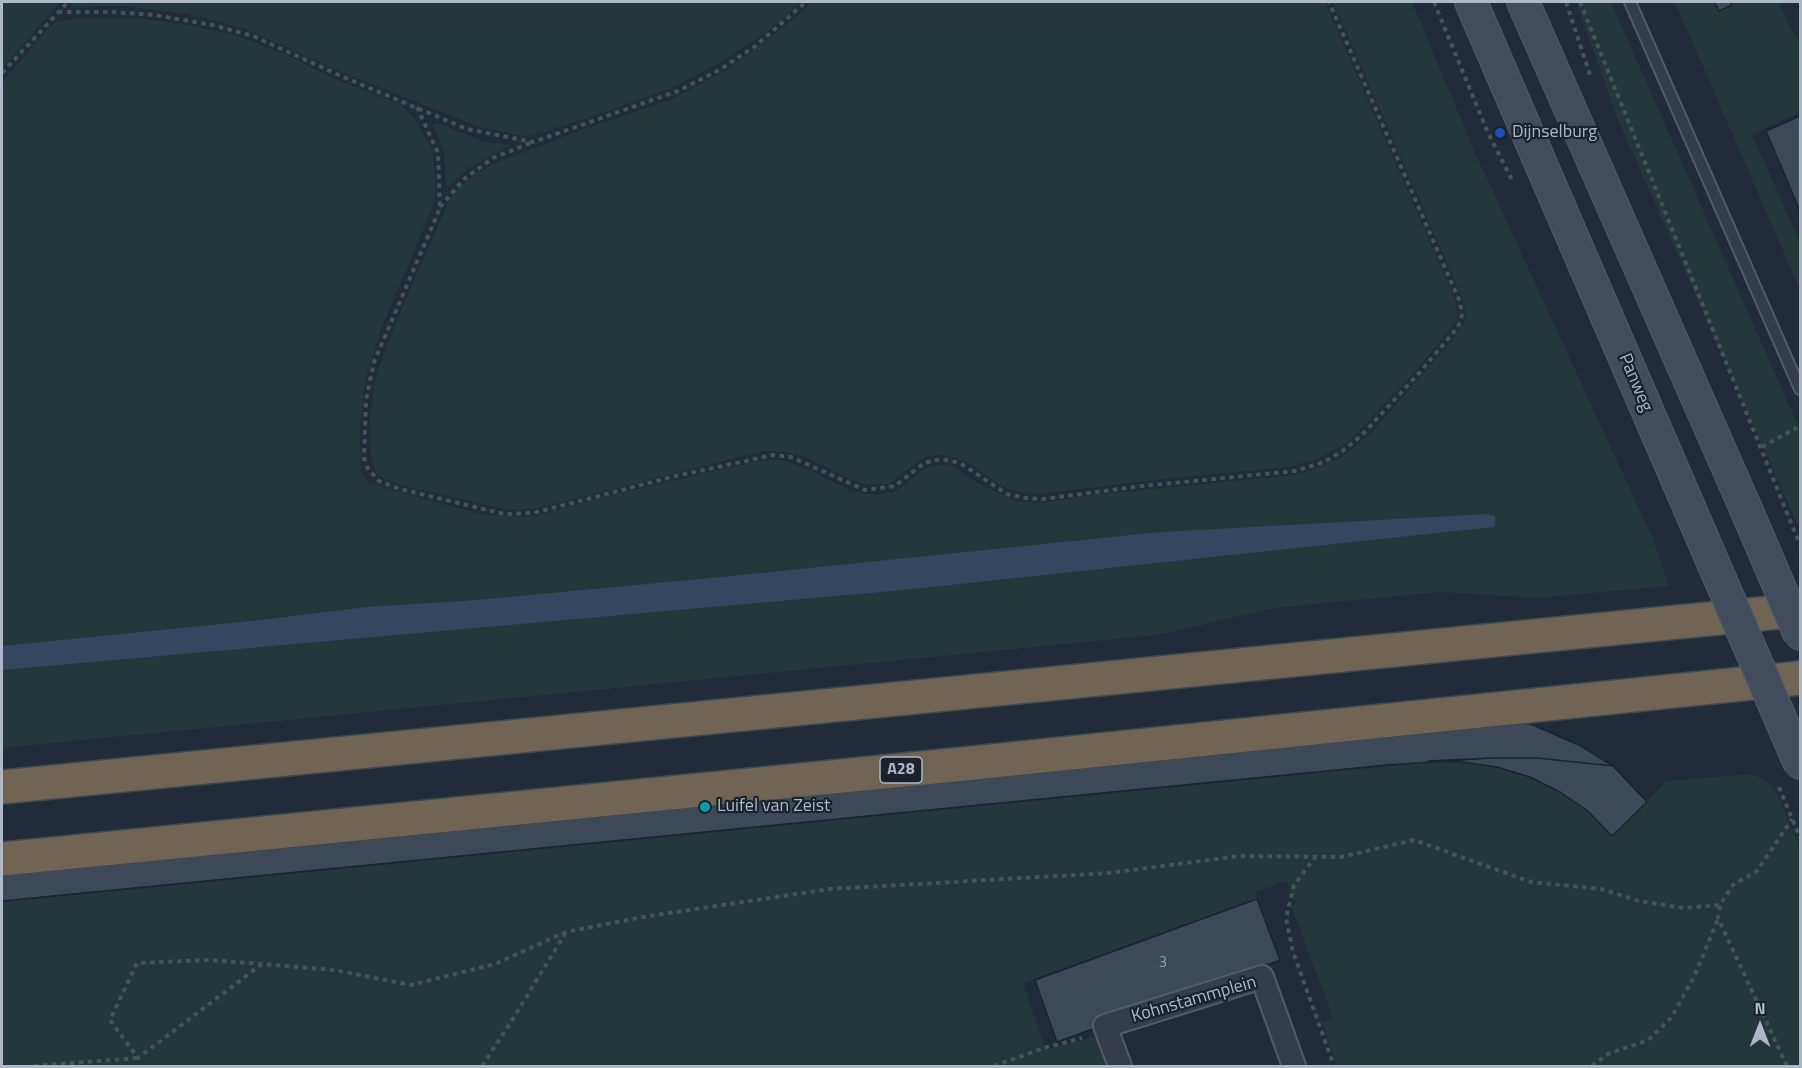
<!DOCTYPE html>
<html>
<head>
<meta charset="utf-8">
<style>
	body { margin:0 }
	#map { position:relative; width:1802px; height:1068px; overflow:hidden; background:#212b39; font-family:"Titillium Web",sans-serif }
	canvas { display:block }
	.frame { position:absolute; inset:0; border:3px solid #afb8c6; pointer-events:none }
	.north { position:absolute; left:1730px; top:996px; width:60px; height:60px; -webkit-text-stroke:4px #1a222e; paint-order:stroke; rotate:0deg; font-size:16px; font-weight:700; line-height:24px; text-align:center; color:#afb8c6 }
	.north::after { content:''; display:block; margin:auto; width:21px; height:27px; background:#afb8c6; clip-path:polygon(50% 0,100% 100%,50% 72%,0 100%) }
</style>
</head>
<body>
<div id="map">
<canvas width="1802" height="1068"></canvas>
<div class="frame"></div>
<div class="north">N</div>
</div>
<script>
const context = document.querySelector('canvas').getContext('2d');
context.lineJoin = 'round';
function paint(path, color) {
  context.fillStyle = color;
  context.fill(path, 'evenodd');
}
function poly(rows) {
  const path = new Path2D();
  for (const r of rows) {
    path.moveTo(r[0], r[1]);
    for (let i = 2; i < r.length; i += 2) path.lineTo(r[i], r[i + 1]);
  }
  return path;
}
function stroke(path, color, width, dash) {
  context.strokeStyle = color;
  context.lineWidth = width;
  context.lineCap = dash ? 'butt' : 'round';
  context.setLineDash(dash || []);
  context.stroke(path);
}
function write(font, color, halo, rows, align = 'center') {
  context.font = font + ' "Titillium Web",sans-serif';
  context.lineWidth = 4.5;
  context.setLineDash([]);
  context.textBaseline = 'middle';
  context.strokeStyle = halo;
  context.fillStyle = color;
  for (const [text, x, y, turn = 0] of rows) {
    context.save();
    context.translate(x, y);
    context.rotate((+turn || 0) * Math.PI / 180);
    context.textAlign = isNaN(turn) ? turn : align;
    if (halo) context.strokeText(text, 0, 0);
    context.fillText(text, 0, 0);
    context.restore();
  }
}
paint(poly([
	[2,2,60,2,2,69],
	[73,2,801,2,778,23,747,45,714,66,676,86,595,116,526,137,477,126,346,74,243,28,188,14,122,6,72,8],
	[812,2,1325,2,1455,299,1457,321,1413,374,1348,442,1320,458,1289,467,1183,477,1036,494,1016,492,998,484,973,466,956,458,941,455,925,457,888,484,880,485,864,484,856,482,804,456,783,452,764,451,535,509,519,510,504,509,405,486,386,480,376,474,371,458,370,416,374,388,378,370,401,310,449,201,455,192,467,180,491,165,581,130,668,101,727,70,794,19],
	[1333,2,1412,2,1473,148,1653,539,1669,586,1536,598,1440,592,1275,608,1157,635,2,748,2,82,50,26,59,21,83,18,137,18,188,25,235,35,287,55,335,79,400,104,415,119,433,151,436,192,433,206,382,327,365,380,360,431,361,472,368,482,406,494,481,514,520,517,538,515,607,496,753,462,773,459,786,461,810,470,850,491,876,495,893,492,902,487,924,468,945,464,950,465,978,483,1006,497,1017,501,1039,503,1102,494,1283,476,1302,473,1341,458,1371,433,1440,354,1457,333,1464,322,1466,312,1460,293],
	[1576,2,1611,2,1800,430,1800,524,1797,524,1618,120],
	[1675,2,1778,2,1795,37,1800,39,1800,112,1752,135,1800,242,1800,290],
	[438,123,461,133,485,142,511,145,468,169,450,185,446,186,444,151,432,124],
	[1430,762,1463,762,1496,767,1532,778,1560,792,1590,813,1612,836,1666,781,1753,774,1774,787,1800,848,1800,1066,1337,1066,1322,1022,1333,1018,1291,906,1296,903,1286,881,1255,892,1257,898,1023,983,1046,1050,1097,1036,1108,1066,2,1066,2,902]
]), '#23383a');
paint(poly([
	[1487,514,1495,516,1495,524,1493,527,903,590,2,670,2,646,261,620,367,607,477,600,732,576,1161,532]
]), '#354661');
const building = poly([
	[1715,2,1730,2,1732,5,1719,11,1715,2],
	[1800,116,1800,211,1766,131,1800,116],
	[1503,718,1533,725,1581,746,1613,766,1537,758,1491,758,1387,765,2,901,2,852,1503,718],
	[1491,758,1537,758,1613,766,1647,802,1612,836,1588,811,1560,792,1530,777,1497,767,1462,762,1428,761,1491,758],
	[1257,899,1280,960,1057,1042,1035,980,1257,899]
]);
paint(building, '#3d4959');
stroke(building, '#1c2430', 1.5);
const service = poly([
	[1630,2,1800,389]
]);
const minor = poly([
	[1120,1066,1105,1026,1262,977,1294,1066]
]);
const secondary = poly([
	[1471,2,1692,514],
	[1523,2,1746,509]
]);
const motorway = poly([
	[2,787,1800,610],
	[2,859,963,764,1800,678]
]);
stroke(service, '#525b67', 14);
stroke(minor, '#525b67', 26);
stroke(secondary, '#525b67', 34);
stroke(motorway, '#3f4854', 36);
stroke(poly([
	[1434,2,1488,133,1513,182],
	[1566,2,1590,75],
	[1580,2,1800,545],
	[58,12,111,12,155,15,212,25,253,36,341,76,467,129,533,142,678,91,721,69,754,47,806,2],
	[2,73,68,2],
	[417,107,438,153,440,208,374,362,366,400,364,458,368,469,379,481,400,489,504,514,533,513,676,476,773,455,791,457,865,490,895,486,924,463,941,459,960,463,1007,494,1026,498,1043,499,1142,486,1295,471,1324,462,1341,452,1361,436,1420,372,1458,327,1462,315,1460,302,1329,2],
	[440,207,464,179,493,158,533,142],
	[1762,447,1800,426],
	[1779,787,1800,838],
	[1316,856,1294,885,1286,918,1293,952,1334,1066],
	[262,964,138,1058,110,1020,137,963,209,960,262,964,334,970,411,985,495,964,566,932,643,917,830,889,1109,873,1239,856,1341,857,1414,840,1531,882,1601,889,1639,901,1684,908,1720,905],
	[34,1066,137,1058],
	[482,1066,511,1022,566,932],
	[994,1066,1044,1048,1082,1038],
	[1592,1066,1608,1054,1648,1040,1671,1018,1694,977,1718,919],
	[1787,1066,1718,918,1720,905,1733,885,1757,871,1792,819]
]), '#415558', 4, [4.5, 4.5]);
stroke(service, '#353d4a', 10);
stroke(minor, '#353d4a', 22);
stroke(secondary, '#434c5d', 32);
stroke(motorway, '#706452', 33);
const secondaryBridge = poly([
	[1746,509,1800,635],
	[1692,514,1800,764]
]);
stroke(secondaryBridge, '#525b67', 34, []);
stroke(secondaryBridge, '#434c5d', 32);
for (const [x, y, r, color] of [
	[1500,133,6,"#1a4fb4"],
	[705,807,6,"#0f9aa8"]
]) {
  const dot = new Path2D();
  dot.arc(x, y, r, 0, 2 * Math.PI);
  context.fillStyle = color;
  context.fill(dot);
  stroke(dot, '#1a222e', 2);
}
write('15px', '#929cab', null, [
	["3",1163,963]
]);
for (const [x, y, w] of [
	[901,770,42]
]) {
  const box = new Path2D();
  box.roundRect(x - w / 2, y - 13, w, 26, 4.5);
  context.fillStyle = '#1a222e';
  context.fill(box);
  stroke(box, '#afb8c6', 1.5);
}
write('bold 16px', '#afb8c6', null, [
	["A28",901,770]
]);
write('18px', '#afb8c6', '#1a222e', [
	["Dijnselburg",1512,133],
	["Luifel van Zeist",717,807]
], 'left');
write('18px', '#afb8c6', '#1a222e', [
	["Panweg",1635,383,67],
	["Kohnstammplein",1194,1000,-16]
]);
</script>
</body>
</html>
